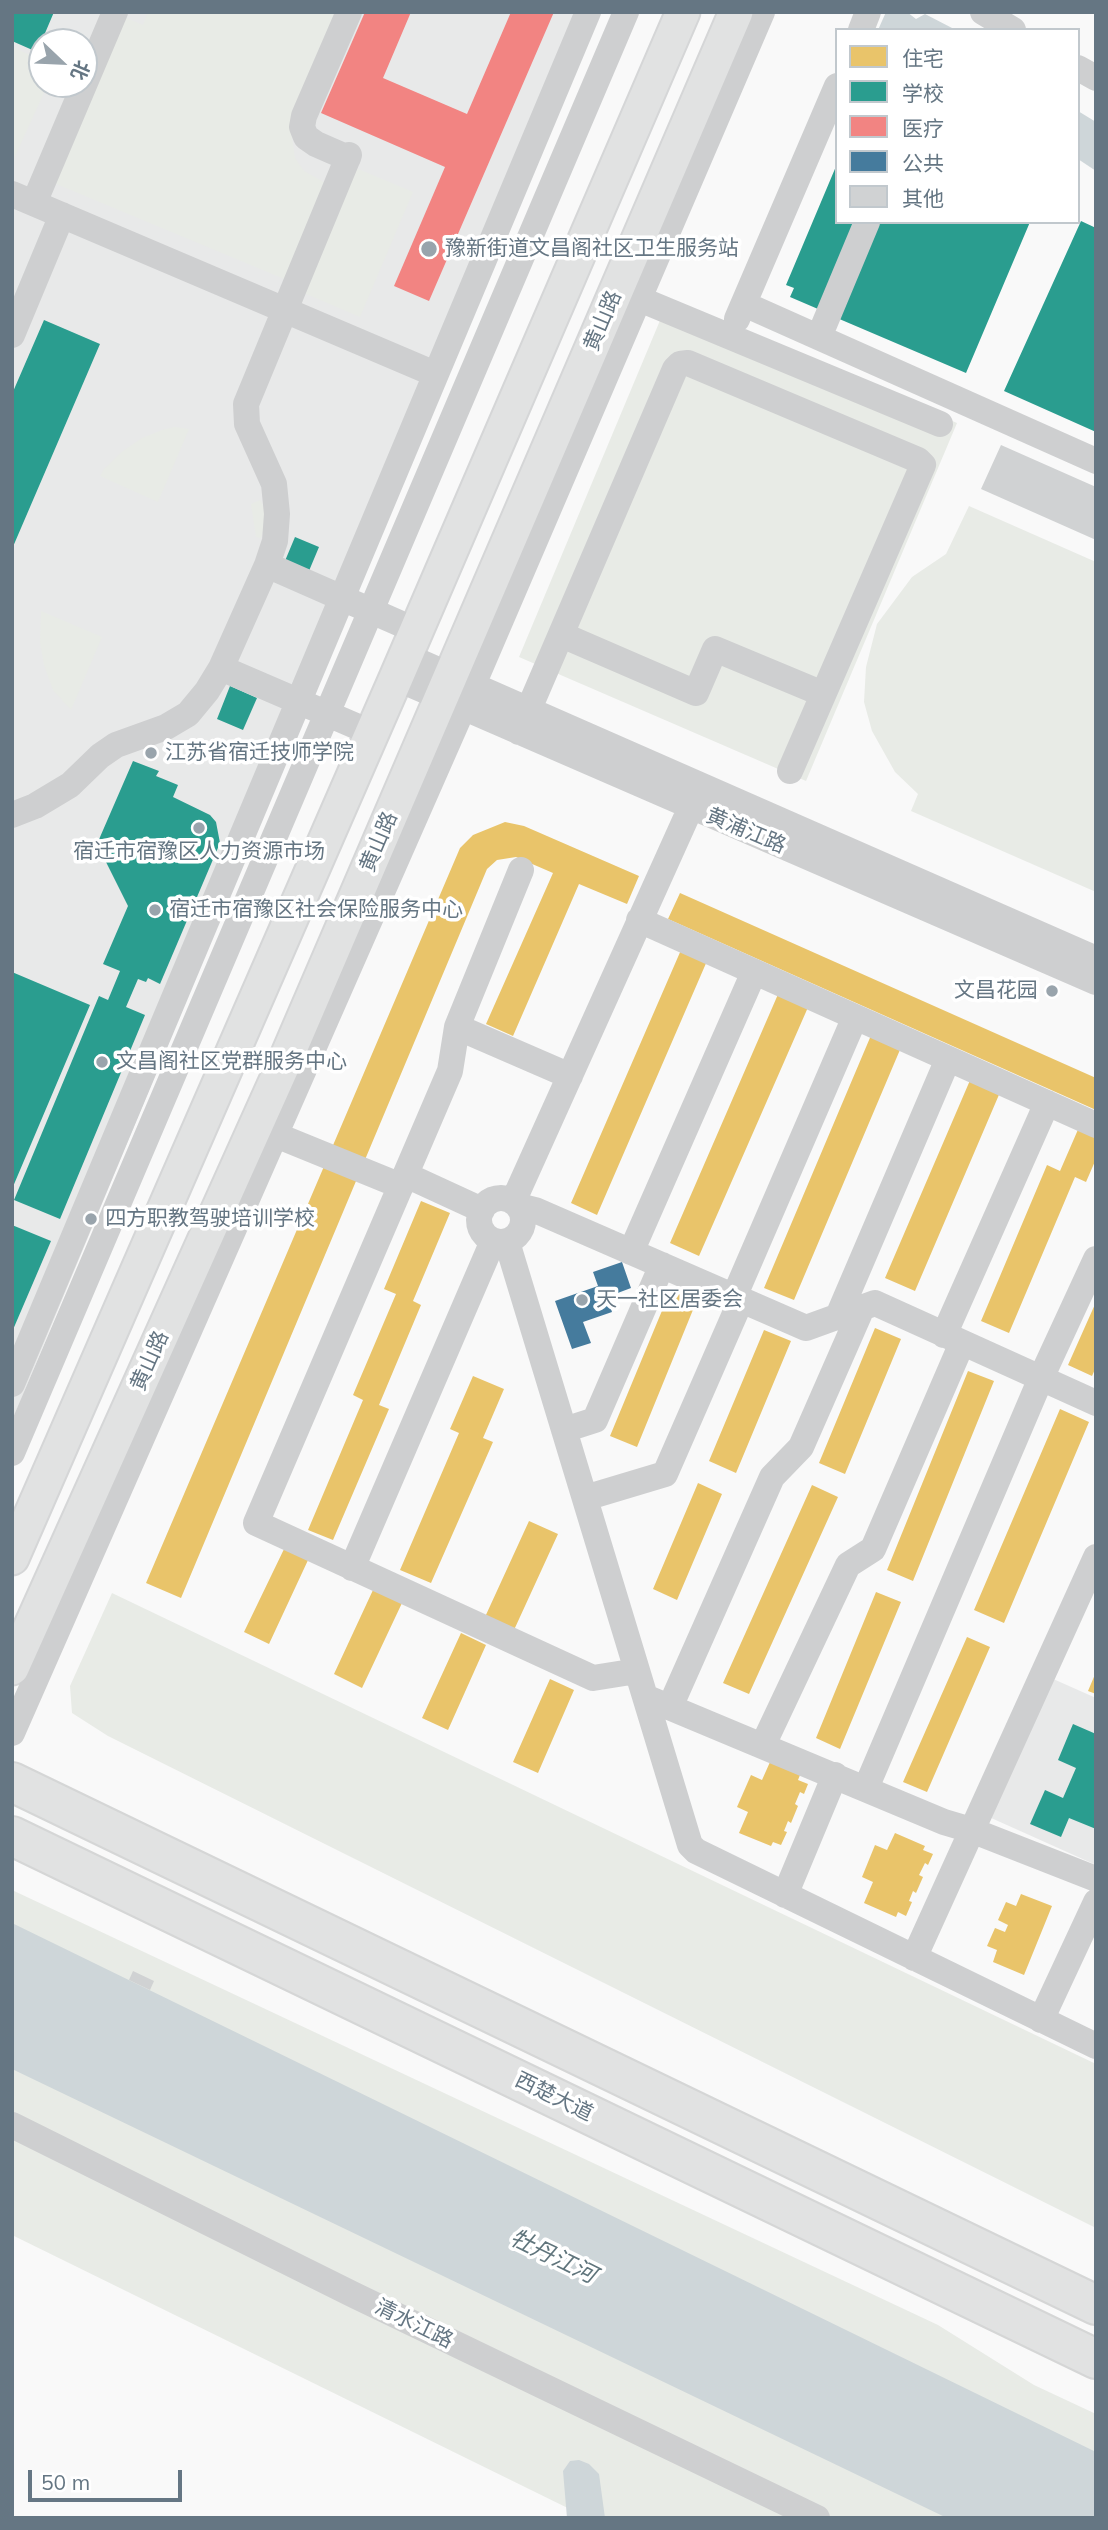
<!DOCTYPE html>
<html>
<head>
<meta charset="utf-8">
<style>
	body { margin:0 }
	#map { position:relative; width:1108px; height:2530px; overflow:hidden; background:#f9f9f9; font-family:Mulish,"Noto Sans SC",sans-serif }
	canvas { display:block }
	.frame { position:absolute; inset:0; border:14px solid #657683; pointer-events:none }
	.legend { position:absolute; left:835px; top:28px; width:245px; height:196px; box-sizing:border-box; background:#fff; border:2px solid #c1c8cd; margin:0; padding:9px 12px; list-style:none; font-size:21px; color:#657683 }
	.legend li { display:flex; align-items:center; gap:14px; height:35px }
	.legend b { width:35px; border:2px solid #c1c8cd }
	.north { position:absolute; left:28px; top:28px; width:70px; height:70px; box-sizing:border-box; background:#fff; border:2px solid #c1c8cd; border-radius:50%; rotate:113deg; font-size:19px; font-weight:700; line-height:28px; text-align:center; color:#657683 }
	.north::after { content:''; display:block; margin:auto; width:24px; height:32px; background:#99a4ac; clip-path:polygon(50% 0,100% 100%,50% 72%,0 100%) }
	.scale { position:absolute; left:28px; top:2470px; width:154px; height:32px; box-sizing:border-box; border:4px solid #657683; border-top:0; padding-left:9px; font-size:21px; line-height:24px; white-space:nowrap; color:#657683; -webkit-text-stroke:5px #fff; paint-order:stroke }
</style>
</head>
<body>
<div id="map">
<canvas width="1108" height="2530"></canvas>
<div class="frame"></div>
<ul class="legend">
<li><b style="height:19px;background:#e9c46a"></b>住宅</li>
<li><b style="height:19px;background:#2a9d8f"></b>学校</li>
<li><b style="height:19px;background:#f28482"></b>医疗</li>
<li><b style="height:19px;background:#457b9d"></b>公共</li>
<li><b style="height:19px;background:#d0d2d3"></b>其他</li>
</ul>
<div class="north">北</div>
<div class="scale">50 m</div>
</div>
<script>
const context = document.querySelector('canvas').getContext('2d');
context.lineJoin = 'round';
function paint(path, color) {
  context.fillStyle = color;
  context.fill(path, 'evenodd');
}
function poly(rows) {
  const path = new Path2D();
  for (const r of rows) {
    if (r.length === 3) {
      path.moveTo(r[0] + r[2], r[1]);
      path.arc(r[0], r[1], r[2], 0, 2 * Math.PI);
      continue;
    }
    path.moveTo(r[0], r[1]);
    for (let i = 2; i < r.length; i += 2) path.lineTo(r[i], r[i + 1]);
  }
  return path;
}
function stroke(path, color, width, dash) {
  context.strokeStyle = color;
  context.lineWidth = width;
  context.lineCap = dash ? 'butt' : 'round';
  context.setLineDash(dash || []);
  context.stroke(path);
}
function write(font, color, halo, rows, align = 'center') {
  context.font = font + ' Mulish,"Noto Sans SC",sans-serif';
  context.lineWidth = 7;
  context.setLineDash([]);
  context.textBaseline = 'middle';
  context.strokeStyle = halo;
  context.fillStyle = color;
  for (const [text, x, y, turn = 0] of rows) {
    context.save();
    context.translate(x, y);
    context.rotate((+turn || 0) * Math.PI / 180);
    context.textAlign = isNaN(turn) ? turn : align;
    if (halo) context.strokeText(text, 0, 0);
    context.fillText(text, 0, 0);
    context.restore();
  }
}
paint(poly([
	[12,12,596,12,12,1421],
	[42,42,84,42,84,84,42,84],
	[1051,1678,1096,1698,1096,1865,989,1817]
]), '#e8e9e9');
paint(poly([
	[148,12,342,12,294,126,292,137,295,158,304,171,329,185,289,281,54,183,124,17,143,25],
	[12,47,42,60,42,84,48,84,12,163],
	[356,168,413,192,360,317,304,293],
	[669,299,957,423,806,781,519,657],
	[175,427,189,429,158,502,100,476,104,469,123,451,142,438,162,430],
	[260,500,264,507,264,530,261,538,256,537,251,504],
	[969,506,1096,562,1096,892,911,811,918,794,895,772,872,731,864,702,866,667,877,624,912,577,946,554],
	[41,611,102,637,71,710,53,690,44,665,40,643],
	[112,1593,1096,2064,1096,2228,108,1736,72,1713,70,1686],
	[12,1890,938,2325,1034,2385,1096,2414,1096,2518,588,2518,12,2235]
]), '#e8ebe6');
paint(poly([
	[886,12,907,12,916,19,925,14,954,29,878,30],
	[1078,111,1096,122,1096,171,1078,159],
	[12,1923,1096,2452,1096,2518,947,2518,12,2069],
	[579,2460,589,2464,599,2474,605,2518,567,2518,563,2471,570,2461]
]), '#ced6d9');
paint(poly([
	[505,822,524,826,639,876,627,904,579,884,513,1036,486,1024,553,873,516,857,497,860,487,869,181,1598,146,1583,460,848,473,835],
	[680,893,1096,1078,1096,1110,668,919],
	[681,950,707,961,597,1215,571,1203],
	[779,992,809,1005,699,1256,670,1243],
	[872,1033,902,1045,794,1300,764,1288],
	[971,1078,1001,1090,915,1291,885,1278],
	[1080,1125,1096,1131,1096,1159,1086,1182,1075,1177,1009,1333,981,1321,1047,1165,1060,1171],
	[421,1201,450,1213,413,1301,421,1305,379,1405,389,1409,333,1540,308,1530,363,1400,353,1395,396,1294,384,1289],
	[671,1289,697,1300,637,1447,610,1436],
	[1096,1302,1096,1367,1092,1376,1068,1365],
	[875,1328,901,1339,845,1474,819,1463],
	[764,1330,791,1341,736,1473,709,1461],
	[968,1371,994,1381,913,1581,887,1570],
	[473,1376,504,1389,483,1438,493,1442,431,1583,400,1570,459,1433,450,1429],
	[1060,1409,1089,1422,1004,1623,974,1610],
	[698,1483,722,1494,677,1600,653,1589],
	[812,1485,838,1497,749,1694,723,1683],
	[529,1521,558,1534,514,1630,485,1617],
	[285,1547,309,1558,269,1644,244,1632],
	[373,1590,402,1603,362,1688,334,1674],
	[876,1592,901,1602,840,1749,816,1738],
	[461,1633,486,1645,448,1730,422,1718],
	[967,1637,990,1647,927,1792,903,1782],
	[1096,1672,1096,1694,1088,1691],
	[550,1679,574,1690,538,1773,513,1762],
	[770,1762,800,1775,798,1780,808,1784,804,1794,800,1792,795,1804,798,1806,791,1823,788,1821,784,1831,787,1832,781,1845,773,1842,771,1846,739,1833,748,1812,737,1807,751,1775,762,1780],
	[895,1833,925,1846,923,1850,933,1854,928,1865,925,1863,919,1875,923,1877,916,1893,913,1891,909,1901,912,1902,906,1916,898,1912,896,1917,864,1903,873,1882,862,1877,875,1845,887,1850],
	[1021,1894,1052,1906,1024,1975,993,1962,997,1950,987,1946,995,1928,1005,1932,1008,1925,998,1920,1006,1902,1016,1906]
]), '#e9c46a');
paint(poly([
	[12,12,54,12,37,52,12,41],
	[837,164,837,222,854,222,818,309,790,297,794,288,786,285],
	[1081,221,1096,228,1096,432,1004,391],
	[878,222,1030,222,966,373,837,318],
	[44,320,100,344,12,549,12,394],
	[295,537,319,547,306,578,282,568],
	[230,686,257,698,243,730,217,719],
	[133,761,159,771,156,776,178,785,173,797,210,815,216,822,220,843,160,984,148,978,146,982,138,979,126,1007,145,1015,60,1219,14,1200,99,996,108,1000,120,971,103,964,128,906,97,844],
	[12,972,90,1005,12,1189],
	[12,1225,51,1241,12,1332],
	[1073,1724,1096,1734,1096,1829,1069,1818,1061,1837,1030,1824,1045,1790,1063,1798,1076,1768,1058,1760]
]), '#2a9d8f');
paint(poly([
	[365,12,411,12,383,78,467,114,511,12,554,12,429,301,394,286,445,167,321,113]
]), '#f28482');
paint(poly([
	[622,1262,631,1288,607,1297,612,1312,583,1322,591,1343,572,1349,555,1301,598,1286,593,1272]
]), '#457b9d');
paint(poly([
	[1001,445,1096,487,1096,540,981,489],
	[133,1971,154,1981,150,1990,129,1980]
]), '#d0d2d3');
const major = poly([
	[12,1558,396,678,683,12],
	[12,1668,288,1054,736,12]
]);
const highway = poly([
	[12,1782,1096,2305],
	[12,1836,1096,2359]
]);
stroke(major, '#d5d6d7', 37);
stroke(highway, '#d5d6d6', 42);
stroke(poly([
	[983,12,1013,30],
	[861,30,868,12],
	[1078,68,1096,78],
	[348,158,316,144,306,137,302,127,304,116,349,12],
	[12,194,435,374],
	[34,203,115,12],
	[625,293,940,424],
	[744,304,1096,461],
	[737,319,837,86],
	[12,335,62,215],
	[819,337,867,222],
	[267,565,417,631],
	[562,635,696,693,715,649,823,694],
	[406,656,1096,959],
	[221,668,372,733],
	[396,678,1096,982],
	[519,732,675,369,680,364,688,363,918,460,923,465,790,771],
	[12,815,35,806,70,785,100,756,116,745,166,727,188,714,207,691,221,668,267,565,275,541,277,514,274,484,247,424,246,404,349,155],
	[521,870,457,1027,450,1071,256,1523,593,1678,637,1671],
	[639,920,1096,1125],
	[457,1027,570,1076],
	[261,1129,401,1186],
	[406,1175,482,1210],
	[501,1220,22],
	[513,1202,691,807],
	[519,1206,535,1210,806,1328,875,1303,1096,1403],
	[507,1242,690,1845,696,1851,1096,2046],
	[631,1252,754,972],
	[734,1297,855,1017],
	[838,1316,948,1059],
	[944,1335,1047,1103],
	[12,1384,588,12],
	[564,1430,595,1420,662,1265],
	[12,1453,626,12],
	[585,1498,665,1474,741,1300],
	[352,1568,493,1241],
	[645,1697,944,1822,971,1830,1096,1879],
	[670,1707,772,1477,801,1447,862,1308],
	[12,1733,463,708,762,12],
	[763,1745,848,1565,873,1549,962,1343],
	[866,1788,1041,1378,1096,1259],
	[785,1895,835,1775],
	[914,1958,1096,1557],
	[1041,2020,1096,1902],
	[12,2125,354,2295,817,2518]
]), '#cecfd0', 26);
stroke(major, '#e1e2e2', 33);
stroke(highway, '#e1e2e2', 38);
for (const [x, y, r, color] of [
	[429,249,9,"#99a4ac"],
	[151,753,7,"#99a4ac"],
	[199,828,7,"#99a4ac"],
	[155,910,7,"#99a4ac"],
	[1052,991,7,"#99a4ac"],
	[102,1062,7,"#99a4ac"],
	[91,1219,7,"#99a4ac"],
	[582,1300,7,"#99a4ac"]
]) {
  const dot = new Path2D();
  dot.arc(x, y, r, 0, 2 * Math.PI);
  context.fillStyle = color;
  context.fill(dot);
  stroke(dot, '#fff', 2.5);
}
write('21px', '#657683', '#fff', [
	["豫新街道文昌阁社区卫生服务站",445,249],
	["江苏省宿迁技师学院",165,753],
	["宿迁市宿豫区人力资源市场",199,852,"center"],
	["宿迁市宿豫区社会保险服务中心",169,910],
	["文昌花园",1038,991,"right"],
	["文昌阁社区党群服务中心",116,1062],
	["四方职教驾驶培训学校",105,1219],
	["天一社区居委会",596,1300]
], 'left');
write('21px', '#657683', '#fff', [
	["黄山路",603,321,-67],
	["黄浦江路",746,831,23],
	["黄山路",379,842,-67],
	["黄山路",150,1361,-66],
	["西楚大道",554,2097,26],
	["清水江路",414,2324,26]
]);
write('italic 23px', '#60757c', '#fff', [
	["牡丹江河",553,2257,26]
]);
</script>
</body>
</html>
